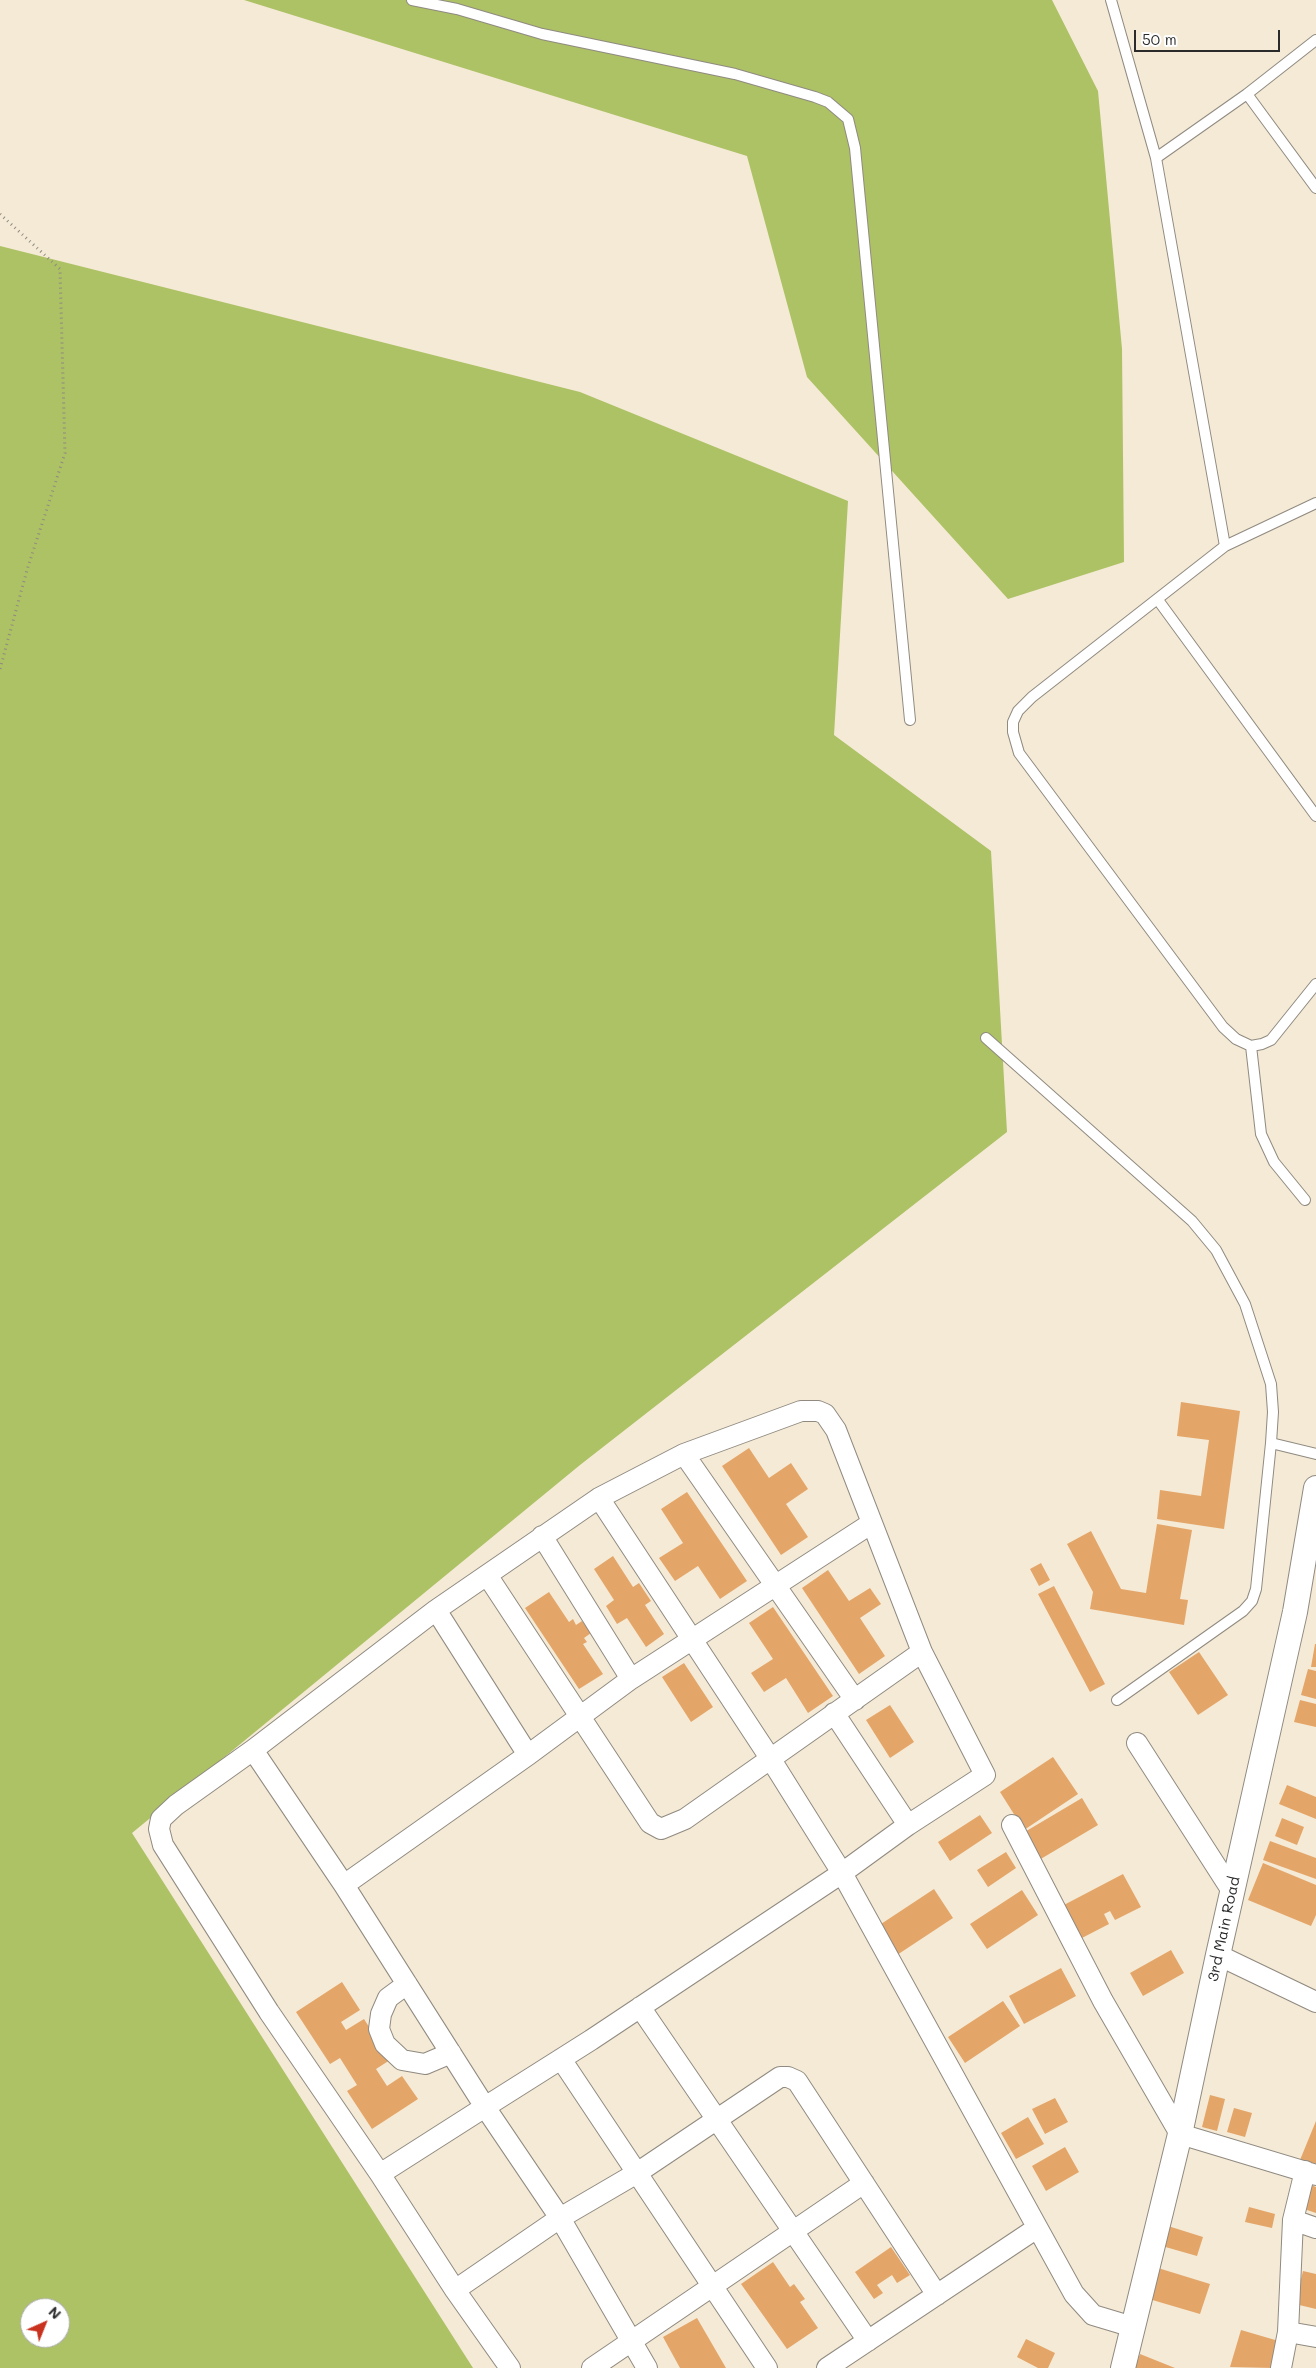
<!DOCTYPE html>
<html>
<head>
<meta charset="utf-8">
<style>
	body { margin:0 }
	#map { position:relative; width:1316px; height:2368px; overflow:hidden; background:#f4ead6; font-family:Mali,sans-serif }
	canvas { display:block }
	.north { position:absolute; left:20px; top:2298px; width:50px; height:50px; box-sizing:border-box; background:#fff; border:1px solid #aaa; border-radius:50%; rotate:44deg; font-size:14px; font-weight:700; line-height:20px; text-align:center; color:#2b2b2b }
	.north::after { content:''; display:block; margin:auto; width:18px; height:22px; background:#c8321e; clip-path:polygon(50% 0,100% 100%,50% 72%,0 100%) }
	.scale { position:absolute; left:1134px; top:30px; width:146px; height:22px; box-sizing:border-box; border:2px solid #2b2b2b; border-top:0; padding-left:6px; font-size:15px; line-height:18px; white-space:nowrap; color:#2b2b2b; -webkit-text-stroke:4px #fff; paint-order:stroke }
</style>
</head>
<body>
<div id="map">
<canvas width="1316" height="2368"></canvas>
<div class="north">N</div>
<div class="scale">50 m</div>
</div>
<script>
const context = document.querySelector('canvas').getContext('2d');
context.lineJoin = 'round';
function paint(path, color) {
  context.fillStyle = color;
  context.fill(path, 'evenodd');
}
function poly(rows) {
  const path = new Path2D();
  for (const r of rows) {
    path.moveTo(r[0], r[1]);
    for (let i = 2; i < r.length; i += 2) path.lineTo(r[i], r[i + 1]);
  }
  return path;
}
function stroke(path, color, width, dash) {
  context.strokeStyle = color;
  context.lineWidth = width;
  context.lineCap = dash ? 'butt' : 'round';
  context.setLineDash(dash || []);
  context.stroke(path);
}
function write(font, color, halo, rows, align = 'center') {
  context.font = font + ' Mali,sans-serif';
  context.lineWidth = 4;
  context.setLineDash([]);
  context.textBaseline = 'middle';
  context.strokeStyle = halo;
  context.fillStyle = color;
  for (const [text, x, y, turn = 0] of rows) {
    context.save();
    context.translate(x, y);
    context.rotate((+turn || 0) * Math.PI / 180);
    context.textAlign = isNaN(turn) ? turn : align;
    if (halo) context.strokeText(text, 0, 0);
    context.fillText(text, 0, 0);
    context.restore();
  }
}
paint(poly([
	[244,0,1052,0,1098,91,1122,349,1124,562,1008,599,807,377,747,156],
	[0,246,580,392,848,501,834,735,991,851,1007,1132,580,1465,132,1833,473,2368,0,2368],
	[30,2308,60,2308,60,2338,30,2338]
]), '#adc165');
paint(poly([
	[1181,1402,1240,1411,1224,1529,1157,1519,1160,1490,1201,1496,1209,1440,1177,1436],
	[749,1448,769,1478,791,1463,808,1489,786,1504,808,1537,781,1555,722,1466],
	[687,1492,747,1581,720,1599,698,1566,675,1581,659,1558,683,1543,661,1509],
	[1157,1524,1192,1530,1180,1599,1188,1600,1184,1625,1090,1609,1093,1592,1067,1544,1091,1531,1121,1589,1146,1593],
	[613,1556,633,1587,639,1583,651,1601,645,1605,664,1634,646,1647,627,1618,617,1624,606,1606,614,1600,594,1569],
	[1041,1563,1050,1580,1039,1586,1030,1569],
	[828,1570,849,1601,870,1588,881,1604,860,1618,885,1656,859,1674,802,1588],
	[1054,1586,1105,1684,1090,1692,1038,1594],
	[549,1592,569,1622,573,1619,576,1625,582,1621,591,1633,584,1638,587,1642,583,1644,603,1674,579,1689,525,1608],
	[773,1607,833,1696,808,1713,786,1678,764,1692,751,1673,773,1659,749,1623],
	[1315,1644,1316,1644,1316,1667,1311,1667],
	[1199,1652,1228,1695,1198,1715,1169,1672],
	[684,1663,713,1707,691,1722,662,1677],
	[1308,1669,1316,1671,1316,1699,1301,1695],
	[1300,1700,1316,1704,1316,1727,1294,1722],
	[890,1705,914,1742,890,1758,866,1720],
	[1053,1757,1078,1794,1024,1830,1000,1792],
	[1287,1785,1316,1797,1316,1819,1279,1804],
	[1082,1798,1098,1825,1039,1860,1023,1833],
	[980,1815,992,1833,950,1861,938,1842],
	[1282,1818,1304,1827,1297,1845,1275,1836],
	[1270,1841,1316,1858,1316,1879,1263,1860],
	[1006,1852,1016,1868,988,1887,977,1870],
	[1263,1863,1316,1885,1316,1915,1311,1926,1248,1900],
	[1123,1874,1141,1907,1115,1920,1110,1911,1104,1914,1109,1924,1080,1939,1062,1906],
	[934,1889,953,1918,897,1955,878,1926],
	[1022,1890,1038,1915,987,1949,970,1924],
	[1171,1950,1184,1973,1143,1996,1130,1973],
	[1061,1968,1076,1996,1024,2024,1009,1996],
	[342,1982,360,2010,341,2022,346,2030,364,2019,390,2060,376,2069,387,2086,402,2076,418,2099,372,2129,347,2091,357,2085,340,2058,330,2064,296,2012],
	[1003,2001,1020,2026,965,2063,948,2037],
	[1210,2095,1225,2099,1217,2131,1202,2127],
	[1055,2098,1068,2122,1045,2134,1032,2109],
	[1234,2108,1252,2113,1245,2137,1227,2132],
	[1028,2117,1044,2144,1016,2159,1001,2133],
	[1316,2121,1316,2166,1300,2160],
	[1065,2147,1079,2172,1046,2191,1032,2166],
	[1309,2184,1316,2187,1316,2213,1301,2208],
	[1249,2207,1275,2214,1272,2228,1245,2222],
	[1168,2226,1203,2237,1197,2256,1162,2246],
	[891,2247,910,2275,897,2283,892,2275,877,2285,883,2293,874,2299,855,2272],
	[773,2262,790,2287,794,2284,805,2299,800,2302,818,2328,787,2349,741,2284],
	[1158,2268,1210,2284,1200,2314,1149,2299],
	[1303,2271,1316,2274,1316,2309,1295,2304],
	[697,2318,726,2368,680,2368,663,2337],
	[1241,2330,1282,2342,1274,2368,1230,2367],
	[1026,2339,1055,2353,1048,2368,1038,2368,1017,2357],
	[1140,2354,1175,2368,1135,2368]
]), '#e4a568');
const service = poly([
	[412,0,457,9,542,34,735,74,815,97,828,102,848,119,855,148,910,720],
	[1111,0,1156,158],
	[1316,40,1247,94,1316,188],
	[1316,503,1225,546,1032,697,1018,711,1013,722,1013,732,1019,753,1223,1027,1236,1039,1251,1046,1262,1044,1271,1040,1316,984],
	[1225,546,1156,158,1247,94],
	[1158,600,1316,816],
	[986,1038,1192,1221,1216,1250,1245,1304,1271,1384,1273,1412,1271,1443,1256,1589,1252,1601,1243,1611,1117,1700],
	[1251,1046,1261,1134,1274,1162,1305,1200],
	[1271,1443,1316,1454]
]);
const minor = poly([
	[684,1454,855,1700],
	[599,1498,770,1758,842,1873,1074,2294,1093,2315,1133,2327],
	[542,1536,631,1679],
	[487,1575,650,1823,661,1829,685,1819,922,1652],
	[436,1610,528,1755],
	[834,1713,908,1825],
	[1137,1743,1232,1891],
	[253,1750,176,1805,161,1819,159,1829,163,1845,269,2012,380,2174,455,2290,510,2368],
	[1012,1825,1103,2001,1180,2134,1316,2175],
	[344,1885,528,1755,631,1679,872,1523],
	[1218,1955,1316,2002],
	[407,1984,388,1998,381,2014,379,2029,385,2044,402,2060,425,2064,451,2053],
	[640,2007,868,2341],
	[561,2059,767,2368],
	[380,2174,485,2107,561,2059,591,2040,842,1873,908,1825,985,1775,922,1652,836,1430,825,1414,818,1411,801,1411,684,1454,599,1498,436,1610,253,1750,344,1885,485,2107,560,2218,647,2368],
	[1293,2220,1316,2228],
	[455,2290,560,2218,637,2173,780,2077,788,2077,797,2081,937,2295],
	[1288,2332,1316,2337],
	[592,2368,864,2183],
	[827,2368,1037,2228],
	[1281,2368,1288,2332,1293,2220,1305,2171]
]);
const tertiary = poly([
	[1123,2368,1180,2134,1218,1955,1295,1612,1316,1488]
]);
stroke(service, '#908a80', 12);
stroke(minor, '#908a80', 22);
stroke(tertiary, '#908a80', 26);
stroke(poly([
	[0,214,60,269,65,453,27,570,0,669]
]), '#908a80', 3, [1, 4]);
stroke(service, '#fff', 10);
stroke(minor, '#fff', 20);
stroke(tertiary, '#fff', 24);
write('15px', '#2b2b2b', '#fff', [
	["3rd Main Road",1224,1929,-78]
]);
</script>
</body>
</html>
